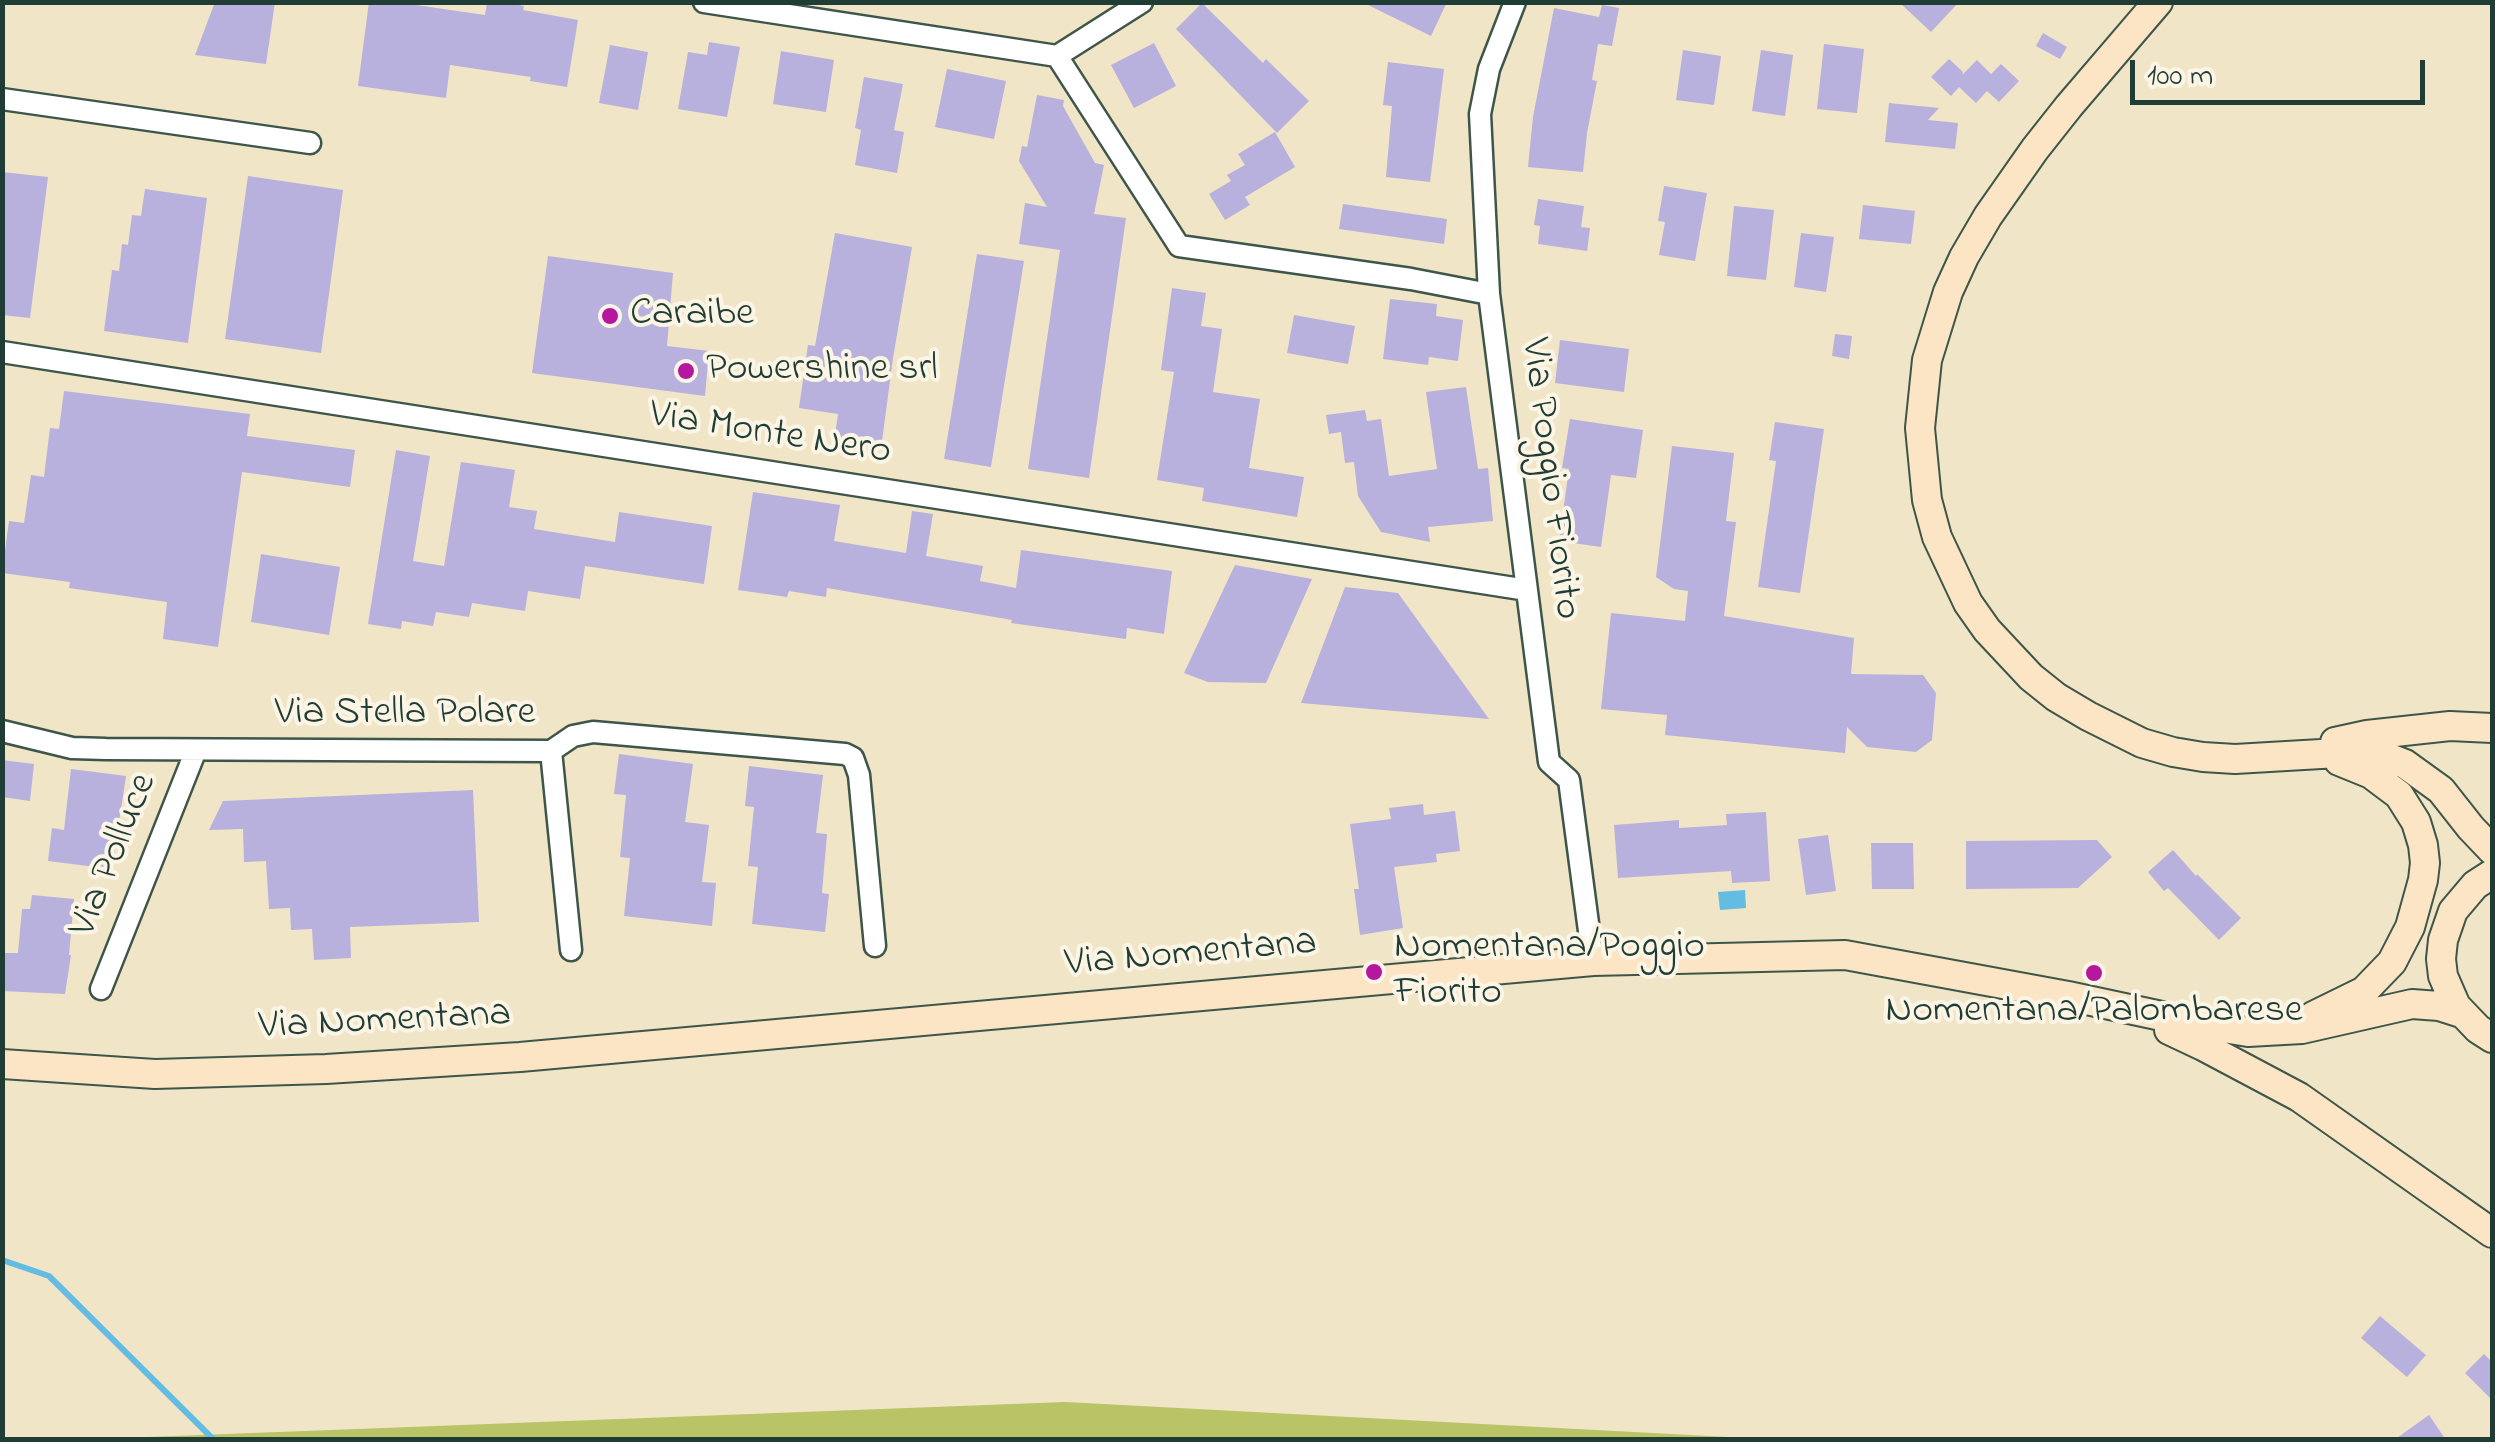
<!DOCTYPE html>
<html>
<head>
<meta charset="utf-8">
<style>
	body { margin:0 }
	#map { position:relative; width:2495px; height:1442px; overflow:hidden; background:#f0e5c7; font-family:"Indie Flower",sans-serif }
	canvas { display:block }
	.frame { position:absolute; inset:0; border:5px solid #1f3d34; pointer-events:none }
	.scale { position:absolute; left:2130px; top:60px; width:295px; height:45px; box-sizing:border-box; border:5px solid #1f3d34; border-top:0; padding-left:12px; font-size:30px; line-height:35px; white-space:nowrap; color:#1f3d34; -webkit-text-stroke:8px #fcf5e5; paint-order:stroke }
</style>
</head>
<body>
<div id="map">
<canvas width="2495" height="1442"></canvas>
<div class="frame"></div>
<div class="scale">100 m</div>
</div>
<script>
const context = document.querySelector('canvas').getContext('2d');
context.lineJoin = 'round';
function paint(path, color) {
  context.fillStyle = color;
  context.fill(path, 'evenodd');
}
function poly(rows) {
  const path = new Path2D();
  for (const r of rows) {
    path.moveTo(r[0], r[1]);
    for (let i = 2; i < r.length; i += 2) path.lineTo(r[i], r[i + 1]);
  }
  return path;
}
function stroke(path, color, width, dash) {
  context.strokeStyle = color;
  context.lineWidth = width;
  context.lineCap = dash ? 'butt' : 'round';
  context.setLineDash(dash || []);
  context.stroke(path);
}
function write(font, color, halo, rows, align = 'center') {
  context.font = font + ' "Indie Flower",sans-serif';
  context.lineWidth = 8;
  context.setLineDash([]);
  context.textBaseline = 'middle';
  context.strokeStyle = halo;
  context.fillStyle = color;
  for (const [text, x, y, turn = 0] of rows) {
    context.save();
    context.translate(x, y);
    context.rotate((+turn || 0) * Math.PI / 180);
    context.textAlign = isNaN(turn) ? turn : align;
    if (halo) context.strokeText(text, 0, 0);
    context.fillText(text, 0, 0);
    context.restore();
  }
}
paint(poly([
	[1065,1402,1766,1439,95,1439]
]), '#b8c466');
paint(poly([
	[1745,890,1746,908,1720,910,1718,892]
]), '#64bce2');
stroke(poly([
	[2,1260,49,1276,214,1440]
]), '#64bce2', 6);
paint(poly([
	[215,2,275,2,266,64,195,55],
	[369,2,395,2,485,15,487,2,500,2,524,6,523,10,578,20,567,87,530,81,531,77,450,65,446,98,358,86],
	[1362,2,1447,2,1431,36],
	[1899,2,1959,2,1931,32],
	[1202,3,1263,63,1266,59,1309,101,1277,133,1176,29],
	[1602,5,1619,8,1612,46,1598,44,1592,80,1597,81,1587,133,1583,172,1528,167,1533,117,1554,8,1599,17],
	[2043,33,2067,47,2060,59,2036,46],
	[709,42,740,47,727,117,678,109,688,52,707,55],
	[1154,43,1176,86,1134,108,1111,65],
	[1824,44,1864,49,1857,113,1817,109],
	[610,45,648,52,638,110,599,103],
	[1683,50,1721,56,1714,105,1676,100],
	[1761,50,1793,55,1785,116,1752,111],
	[781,51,834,60,826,112,773,104],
	[1949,59,1963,72,1962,75,1977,60,1991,74,2001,64,2019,81,1999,102,1987,91,1976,103,1959,87,1951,96,1931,77],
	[1388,62,1444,69,1430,182,1386,177,1392,106,1383,105],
	[947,69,1006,81,994,139,935,127],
	[864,77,903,84,894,130,904,132,897,173,855,165,861,130,855,128],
	[1037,95,1064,100,1063,106,1095,163,1104,165,1094,214,1126,218,1089,478,1028,469,1060,250,1019,244,1025,203,1047,207,1019,161,1022,146,1027,147],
	[1889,103,1939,108,1928,120,1958,123,1955,149,1885,142],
	[1275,132,1295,167,1245,197,1250,205,1225,220,1209,194,1231,181,1227,175,1245,165,1238,154],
	[2,172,48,177,30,318,2,315],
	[248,176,343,190,321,353,225,339],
	[1664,186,1707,193,1695,261,1659,255,1665,222,1658,221],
	[145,189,207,198,188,343,104,331,112,270,119,271,122,244,128,245,132,215,141,216],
	[1538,199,1584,206,1581,227,1590,228,1587,251,1538,244,1540,226,1534,225],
	[1343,204,1447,219,1444,244,1339,229],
	[1863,205,1915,211,1911,244,1859,239],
	[1734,206,1774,210,1766,280,1727,276],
	[835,233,912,247,893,358,881,449,834,442,838,414,799,408,808,345,815,346],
	[1801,233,1834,237,1826,292,1794,287],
	[977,254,1024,261,991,467,944,459],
	[548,256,673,273,667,346,709,351,705,396,532,373],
	[1172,288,1206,293,1201,326,1222,329,1213,392,1260,399,1249,468,1304,477,1297,517,1202,501,1204,488,1157,480,1174,372,1161,370],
	[1390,299,1437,304,1436,316,1463,320,1458,361,1429,357,1428,365,1383,359],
	[1294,315,1355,326,1348,364,1287,353],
	[1835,334,1852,336,1849,359,1832,356],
	[1560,340,1629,349,1624,392,1555,383],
	[1466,387,1478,469,1488,468,1493,521,1428,527,1430,542,1381,532,1358,496,1354,462,1345,463,1341,432,1329,434,1326,415,1365,410,1367,421,1381,419,1389,476,1437,469,1426,392],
	[64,391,250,414,247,436,355,450,350,487,242,472,218,647,163,639,167,602,69,588,70,582,2,573,9,521,24,523,31,475,44,477,50,428,59,429],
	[1570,419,1643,430,1636,478,1611,475,1601,547,1559,541,1569,469,1562,468],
	[1775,422,1824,429,1800,593,1758,587,1776,461,1769,460],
	[1672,446,1734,453,1726,521,1736,522,1724,616,1854,638,1851,674,1923,675,1936,693,1932,740,1916,752,1867,747,1847,727,1845,753,1665,735,1667,715,1601,709,1611,613,1685,621,1688,591,1674,589,1656,577],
	[396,450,430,456,413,561,444,566,461,462,515,470,509,507,537,511,534,529,615,542,619,512,712,526,704,584,585,566,580,599,528,591,525,611,472,603,469,617,436,612,433,626,402,621,401,629,368,624],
	[753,492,840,505,834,541,906,553,912,511,933,514,926,556,983,566,980,581,1016,588,1021,550,1172,571,1164,634,1127,628,1126,639,1011,623,1012,620,827,588,826,597,789,591,787,597,738,590],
	[261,554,340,567,329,635,251,622],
	[1235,565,1312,579,1266,683,1208,682,1184,673],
	[1345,587,1398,593,1489,719,1301,703],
	[619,754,693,764,685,822,709,825,702,882,716,883,712,926,624,916,630,858,620,857,626,795,614,794],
	[2,760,34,764,30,801,2,797],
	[749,766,823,775,816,833,827,834,822,893,829,894,825,932,752,924,758,867,748,866,754,807,745,806],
	[71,769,126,776,112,869,48,861,52,828,64,830],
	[473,790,479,922,350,927,351,958,314,960,312,929,291,930,290,908,269,909,266,861,244,862,243,829,209,830,223,801],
	[1423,804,1424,815,1455,811,1460,851,1436,854,1437,862,1394,867,1403,928,1360,935,1354,889,1359,889,1350,824,1391,819,1389,808],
	[1766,812,1770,881,1732,883,1731,871,1618,878,1614,825,1679,820,1679,828,1727,825,1726,814],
	[1828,835,1836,891,1806,895,1798,839],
	[2097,840,2112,857,2078,888,1966,889,1966,841],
	[1871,843,1913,843,1914,889,1872,889],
	[2173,850,2196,876,2197,874,2241,918,2219,940,2168,888,2164,891,2148,872],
	[32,895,74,899,69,955,71,955,65,994,2,991,2,953,18,953,22,909,30,909],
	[2380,1316,2426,1355,2407,1377,2361,1338],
	[2484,1354,2492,1362,2492,1400,2465,1373],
	[2429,1415,2446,1440,2394,1440]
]), '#b8b0dd');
const street = poly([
	[704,2,1057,56,1142,2],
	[1515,2,1489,69,1480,114,1489,294,1549,762,1569,780,1593,961],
	[1057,56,1179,246,1411,279,1489,294],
	[2,99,310,143],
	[2,352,1527,590],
	[2,731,72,748,106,749,551,751,573,736,593,732,845,754,853,758,859,775,875,946],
	[551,751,571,950],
	[101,989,196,750]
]);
const secondary = poly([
	[2158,2,2069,106,2035,149,1988,216,1964,257,1948,292,1927,360,1920,428,1927,500,1937,537,1968,603,1987,630,2031,677,2056,697,2088,716,2142,743,2173,752,2203,757,2235,759,2338,753,2387,757,2405,764,2441,790,2471,828,2492,850],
	[2335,742,2367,735,2450,726,2492,728],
	[2492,874,2475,885,2453,911,2443,940,2441,959,2443,976,2456,1006,2478,1029,2492,1038],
	[2313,1016,2364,991,2392,962,2410,927,2423,880,2425,863,2423,845,2416,822,2399,795,2371,774,2339,761],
	[2169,1030,2203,1046,2299,1097,2492,1233],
	[2,1064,155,1074,326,1069,520,1057,1593,961,1845,955,2068,996,2199,1024,2248,1032,2302,1029,2412,1004,2439,1006,2461,1013]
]);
stroke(street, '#3e564a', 25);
stroke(secondary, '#3e564a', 32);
stroke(street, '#fff', 20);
stroke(secondary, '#fce5c4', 28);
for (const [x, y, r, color] of [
	[610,316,10,"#b5179e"],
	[686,371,10,"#b5179e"],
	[1374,972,10,"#b5179e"],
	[2094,973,10,"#b5179e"]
]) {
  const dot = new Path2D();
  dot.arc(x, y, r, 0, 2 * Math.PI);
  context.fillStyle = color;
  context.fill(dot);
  stroke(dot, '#fcf5e5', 4);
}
write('40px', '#1f3d34', '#fcf5e5', [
	["Caraibe",630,316],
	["Powershine srl",706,371],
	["Nomentana/Poggio",1394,949],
	["Fiorito",1394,995],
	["Nomentana/Palombarese",2094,1013,"center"]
], 'left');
write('40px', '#1f3d34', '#fcf5e5', [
	["Via Monte Nero",770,436,9],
	["Via Poggio Fiorito",1548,479,83],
	["Via Stella Polare",405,715],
	["Via Polluce",116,856,-68],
	["Via Nomentana",1191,956,-5],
	["Via Nomentana",385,1023,-3]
]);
</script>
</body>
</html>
